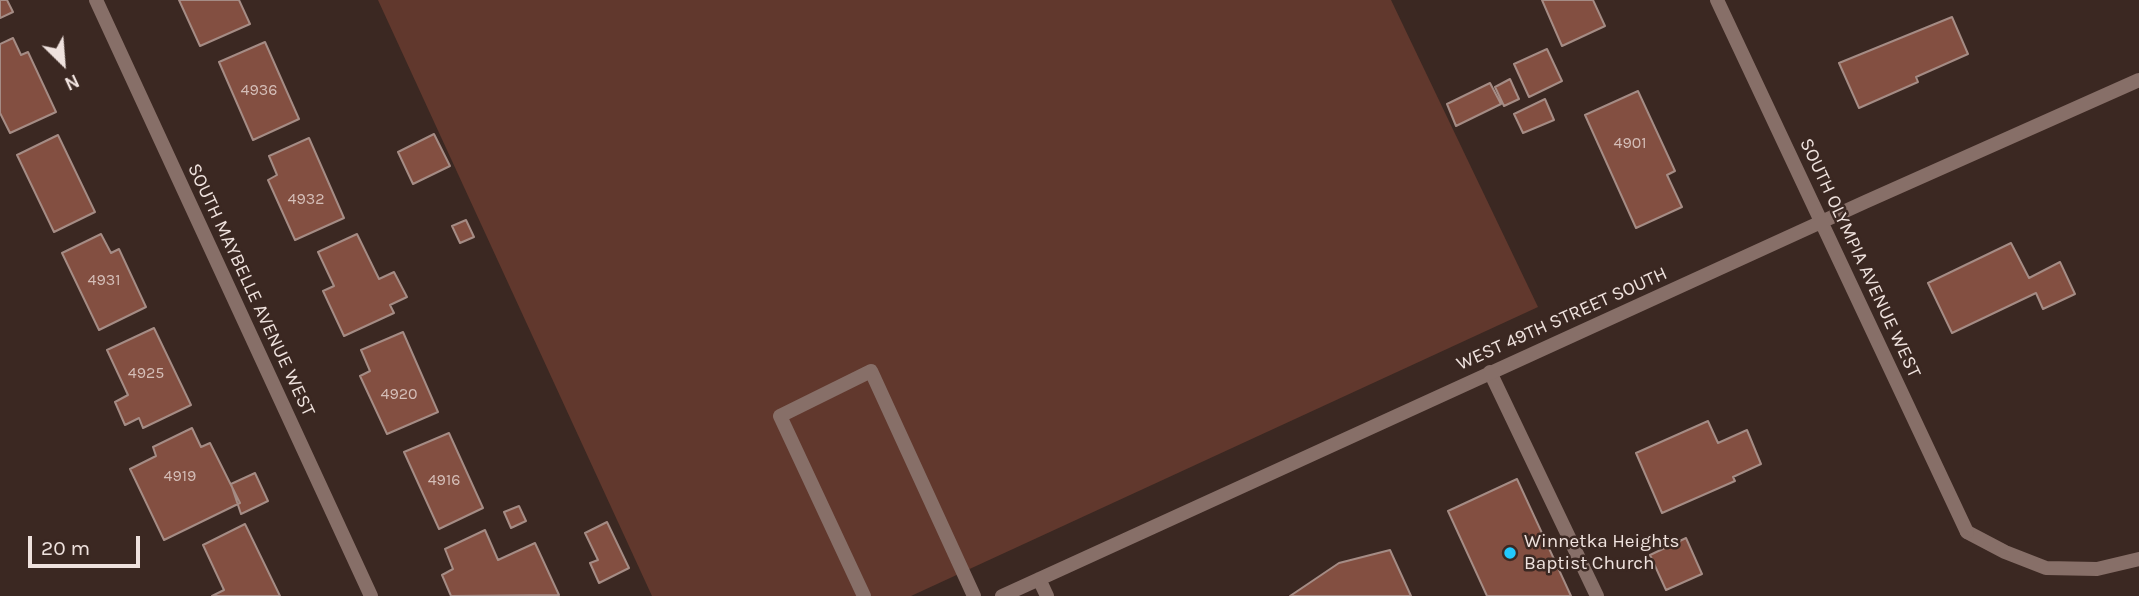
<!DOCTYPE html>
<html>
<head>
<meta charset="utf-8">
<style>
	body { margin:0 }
	#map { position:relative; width:2139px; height:596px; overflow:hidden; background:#3b2822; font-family:Karla,sans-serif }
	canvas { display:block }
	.north { position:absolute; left:28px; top:28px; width:70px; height:70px; -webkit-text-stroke:5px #3b2822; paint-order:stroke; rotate:155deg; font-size:19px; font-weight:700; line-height:28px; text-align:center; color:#efe2de }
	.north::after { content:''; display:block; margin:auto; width:24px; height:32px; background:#efe2de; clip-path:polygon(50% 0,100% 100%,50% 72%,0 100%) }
	.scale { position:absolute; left:28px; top:536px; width:112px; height:32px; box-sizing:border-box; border:4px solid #efe2de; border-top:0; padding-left:9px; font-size:21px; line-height:24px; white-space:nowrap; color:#efe2de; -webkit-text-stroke:5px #3b2822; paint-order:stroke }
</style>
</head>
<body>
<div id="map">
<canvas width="2139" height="596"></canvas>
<div class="north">N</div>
<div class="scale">20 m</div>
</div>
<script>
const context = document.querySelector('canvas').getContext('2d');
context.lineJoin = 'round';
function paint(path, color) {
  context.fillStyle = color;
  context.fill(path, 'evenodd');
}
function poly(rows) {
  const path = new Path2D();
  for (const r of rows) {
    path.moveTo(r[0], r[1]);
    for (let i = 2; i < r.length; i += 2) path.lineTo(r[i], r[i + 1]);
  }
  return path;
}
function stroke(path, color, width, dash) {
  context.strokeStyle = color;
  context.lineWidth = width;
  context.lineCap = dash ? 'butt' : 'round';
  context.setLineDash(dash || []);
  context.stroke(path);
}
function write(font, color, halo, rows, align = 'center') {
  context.font = font + ' Karla,sans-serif';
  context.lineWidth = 5;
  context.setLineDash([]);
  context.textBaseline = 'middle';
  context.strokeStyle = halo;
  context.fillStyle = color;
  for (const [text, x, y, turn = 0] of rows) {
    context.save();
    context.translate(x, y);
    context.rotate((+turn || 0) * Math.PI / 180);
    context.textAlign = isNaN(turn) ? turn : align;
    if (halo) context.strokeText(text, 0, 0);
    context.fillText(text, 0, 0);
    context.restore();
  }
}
paint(poly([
	[378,0,1391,0,1538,307,911,596,652,596]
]), '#61382d');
const building = poly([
	[0,0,7,0,13,12,0,18,0,0],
	[179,0,239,0,250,24,200,46,179,0],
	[1542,0,1593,0,1605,26,1562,46,1542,0],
	[1952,17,1968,54,1916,77,1918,82,1859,108,1839,63,1952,17],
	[13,38,21,55,28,52,56,112,10,133,0,113,0,44,13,38],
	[265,42,299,119,253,140,219,62,265,42],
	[1547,49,1562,81,1529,97,1514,64,1547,49],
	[1510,79,1519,99,1504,106,1495,87,1510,79],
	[1490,83,1501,104,1456,126,1447,104,1490,83],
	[1638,91,1675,171,1667,175,1682,207,1636,228,1585,115,1638,91],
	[1545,99,1554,120,1523,133,1514,114,1545,99],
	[434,134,450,166,413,184,398,152,434,134],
	[58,135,95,212,54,232,17,155,58,135],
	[309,138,344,218,295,240,268,180,277,175,269,156,309,138],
	[466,220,474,237,460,243,452,226,466,220],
	[101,234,111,253,119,249,146,307,99,330,62,253,101,234],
	[357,234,379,279,394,272,407,297,390,305,394,313,344,336,323,291,334,286,318,252,357,234],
	[2011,243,2029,278,2060,262,2075,294,2043,309,2036,293,1952,333,1928,283,2011,243],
	[154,328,191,405,143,428,139,418,125,425,115,402,128,395,107,350,154,328],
	[403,332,438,412,387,434,360,376,370,371,361,350,403,332],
	[1708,421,1718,443,1747,430,1761,464,1733,477,1735,481,1662,513,1636,453,1708,421],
	[192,428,201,447,210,443,240,503,164,540,130,469,156,456,153,447,192,428],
	[449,433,483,508,439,529,404,452,449,433],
	[255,473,268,501,241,514,231,484,255,473],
	[1517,479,1571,596,1487,596,1448,511,1517,479],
	[519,506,526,521,511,528,504,512,519,506],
	[607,522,629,568,599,583,590,563,598,560,585,533,607,522],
	[245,524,280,596,212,596,224,590,203,545,245,524],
	[485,530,498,560,535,543,559,595,451,596,442,575,453,569,445,549,485,530],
	[1686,538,1702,574,1666,590,1650,555,1686,538],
	[1390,550,1411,596,1290,596,1339,563,1390,550]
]);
paint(building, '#834f41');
stroke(building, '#a58c85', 2);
stroke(poly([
	[1490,372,1597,596],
	[1967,532,2005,552,2046,568,2097,569,2139,559],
	[864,596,780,416,871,371,974,596]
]), '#876f68', 14);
stroke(poly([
	[96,0,371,596],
	[1717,0,1967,532],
	[1039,579,1047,596],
	[1002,596,1865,202,2139,80]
]), '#876f68', 14);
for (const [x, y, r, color] of [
	[1510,553,7,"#22c9fd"]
]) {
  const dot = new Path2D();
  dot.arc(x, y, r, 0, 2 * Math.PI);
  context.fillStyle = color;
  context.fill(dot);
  stroke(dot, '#3b2822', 2.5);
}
write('16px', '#d4bdb7', null, [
	["4936",259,90],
	["4901",1630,143],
	["4932",306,199],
	["4931",104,280],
	["4925",146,373],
	["4920",399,394],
	["4919",180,476],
	["4916",444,480]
]);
write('19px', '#efe2de', '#3b2822', [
	["SOUTH OLYMPIA AVENUE WEST",1860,258,65],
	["SOUTH MAYBELLE AVENUE WEST",251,290,65],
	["WEST 49TH STREET SOUTH",1562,319,-24]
]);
write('19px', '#efe2de', '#3b2822', [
	["Winnetka Heights",1524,542],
	["Baptist Church",1524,564]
], 'left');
</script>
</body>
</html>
